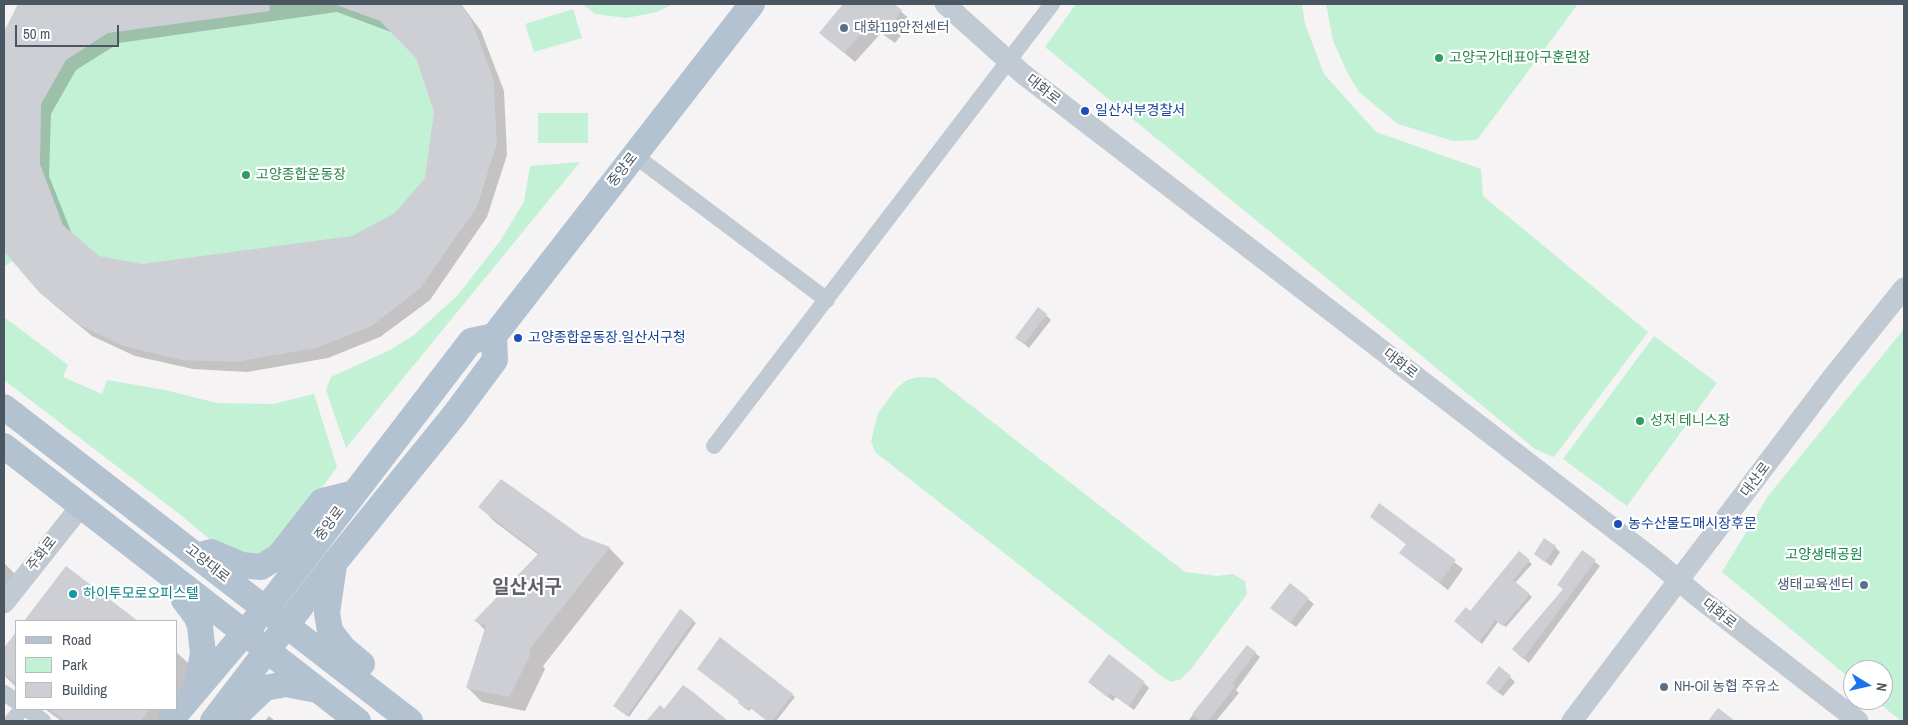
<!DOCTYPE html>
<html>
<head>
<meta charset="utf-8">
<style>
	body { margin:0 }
	#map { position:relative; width:1908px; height:725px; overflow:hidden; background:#f5f3f3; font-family:"Archivo Narrow",sans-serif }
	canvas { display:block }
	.frame { position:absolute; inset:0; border:5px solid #4a5661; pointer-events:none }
	.legend { position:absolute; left:15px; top:620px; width:162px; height:90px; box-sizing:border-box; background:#fff; border:1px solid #b7bbc0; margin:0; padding:6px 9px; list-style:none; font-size:15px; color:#4a5661 }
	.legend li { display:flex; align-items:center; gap:10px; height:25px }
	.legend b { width:25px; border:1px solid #b7bbc0 }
	.north { position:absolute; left:1843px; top:660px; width:50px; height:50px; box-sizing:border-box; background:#fff; border:1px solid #b7bbc0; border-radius:50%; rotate:99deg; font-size:14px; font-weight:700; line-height:20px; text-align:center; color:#4a5661 }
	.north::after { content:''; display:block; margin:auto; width:18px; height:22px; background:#1a73e8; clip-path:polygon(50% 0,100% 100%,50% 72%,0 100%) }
	.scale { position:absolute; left:15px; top:25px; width:104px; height:22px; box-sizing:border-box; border:2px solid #4a5661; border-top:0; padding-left:6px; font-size:15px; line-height:18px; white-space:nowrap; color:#4a5661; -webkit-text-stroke:4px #fff; paint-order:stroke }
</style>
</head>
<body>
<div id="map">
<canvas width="1908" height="725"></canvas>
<div class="frame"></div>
<ul class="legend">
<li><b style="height:6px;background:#b3c2d1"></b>Road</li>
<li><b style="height:14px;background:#c3f1d5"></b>Park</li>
<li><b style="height:14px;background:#cdcfd5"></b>Building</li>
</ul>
<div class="north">N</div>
<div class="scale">50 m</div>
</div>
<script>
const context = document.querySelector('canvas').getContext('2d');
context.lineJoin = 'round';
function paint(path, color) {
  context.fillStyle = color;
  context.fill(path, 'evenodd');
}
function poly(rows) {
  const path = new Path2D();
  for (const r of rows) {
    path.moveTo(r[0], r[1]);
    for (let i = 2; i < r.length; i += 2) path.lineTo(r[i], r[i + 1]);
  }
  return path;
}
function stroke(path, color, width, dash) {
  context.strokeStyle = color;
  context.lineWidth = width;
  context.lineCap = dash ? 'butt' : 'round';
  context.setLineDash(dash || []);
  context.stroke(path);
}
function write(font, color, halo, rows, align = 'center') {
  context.font = font + ' "Archivo Narrow","Noto Sans KR",sans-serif';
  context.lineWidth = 4.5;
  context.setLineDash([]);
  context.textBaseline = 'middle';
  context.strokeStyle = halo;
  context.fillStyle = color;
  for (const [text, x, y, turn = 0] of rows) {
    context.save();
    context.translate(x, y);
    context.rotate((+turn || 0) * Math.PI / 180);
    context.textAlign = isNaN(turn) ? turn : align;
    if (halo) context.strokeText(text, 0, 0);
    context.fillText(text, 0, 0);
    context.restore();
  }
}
paint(poly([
	[18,4,460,4,471,19,494,80,497,144,477,207,420,289,370,327,317,348,236,362,182,359,123,346,81,326,40,293,12,261,4,267,4,32],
	[582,4,673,4,657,12,626,18,595,14],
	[1076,4,1302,4,1305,24,1324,74,1376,132,1481,169,1483,196,1648,332,1554,457,1535,449,1045,47],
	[1326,4,1578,4,1477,140,1453,141,1398,124,1359,92,1348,74,1333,41],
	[573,9,582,38,534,52,525,24],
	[538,113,588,113,588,143,538,143],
	[580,162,346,448,326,390,331,377,390,350,414,335,458,295,500,241,524,202,530,166],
	[4,317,68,365,63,377,102,394,107,380,165,390,217,403,273,404,314,394,337,467,273,556,234,559,178,513,4,380],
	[1904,329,1904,721,1901,721,1875,700,1883,700,1883,670,1853,670,1853,681,1722,572,1768,496],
	[1654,336,1717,383,1627,506,1563,459],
	[918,377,936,378,1185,572,1217,576,1233,574,1245,581,1247,594,1191,669,1181,679,1172,682,1164,678,875,452,871,441,878,413,897,388,907,380]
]), '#c3f1d5');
paint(poly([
	[20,4,461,4,481,31,504,91,507,155,487,217,430,300,380,337,328,358,247,372,193,369,135,356,92,336,52,303,4,249,4,34],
	[337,12,391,32,418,58,435,112,426,178,396,214,352,237,142,266,99,257,72,234,49,176,51,114,76,70,119,43],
	[845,4,892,4,912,21,895,43,881,33,855,62,821,33],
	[1046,315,1051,320,1029,348,1022,342],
	[1379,505,1463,569,1448,590,1401,553,1407,545,1371,516],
	[480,507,609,548,624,563,543,666,545,669,525,711,482,702,467,687,486,631,476,621,539,555,495,522],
	[1555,547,1560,552,1551,566,1535,554],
	[1582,552,1600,566,1529,663,1518,654,1564,590,1559,585],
	[1519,553,1532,564,1515,583,1532,597,1506,627,1498,622,1482,644,1456,621,1470,613],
	[4,563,19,578,4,598],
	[66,568,136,621,26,621],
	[1290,584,1314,604,1296,627,1277,613],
	[680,611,696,623,629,717,617,708],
	[16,634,16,687,4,675,4,650],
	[720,639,795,697,776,721,768,721,752,708,749,711,740,702],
	[1247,647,1260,657,1236,690,1239,693,1216,721,1188,721],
	[176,652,207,680,176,721,61,721,45,709,176,709],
	[1510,677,1515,682,1503,696,1492,688],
	[1089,682,1144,683,1149,688,1134,710,1116,697,1113,701],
	[269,716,275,721,265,721]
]), '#0003');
paint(poly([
	[18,4,269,4,270,11,108,33,66,60,41,104,40,164,63,225,99,256,142,264,352,236,395,213,425,178,434,112,416,58,380,21,334,4,460,4,471,19,494,80,497,144,477,207,420,289,370,327,317,348,236,362,182,360,123,346,81,326,40,293,4,251,4,32],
	[843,4,894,4,902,10,884,34,870,23,844,53,819,33],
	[1038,307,1047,314,1024,344,1015,338],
	[501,479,583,537,610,547,529,650,531,653,509,697,466,688,486,625,474,621,539,553,478,507],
	[1379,503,1456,560,1439,583,1399,553,1406,544,1370,517],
	[1544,538,1556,546,1545,562,1534,554],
	[1582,550,1596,560,1523,659,1512,649,1563,589,1557,585],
	[1519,551,1530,560,1513,580,1530,594,1503,626,1495,620,1479,642,1454,621,1466,607,1470,611],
	[66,566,138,621,24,621],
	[1290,583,1309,598,1290,623,1270,608],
	[680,609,694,620,627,716,613,706],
	[16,632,16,683,4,674,4,648],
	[720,637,793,694,772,721,767,721,749,707,747,710,738,703,739,701,697,669],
	[1247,645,1256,652,1232,684,1235,687,1208,721,1200,721,1192,714],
	[1109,654,1145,682,1129,706,1110,693,1107,697,1088,682],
	[1499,666,1511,676,1498,692,1486,683],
	[683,685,693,692,728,721,646,721,660,705,664,709],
	[1718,708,1735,721,1708,721],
	[49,709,150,709,141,721,66,721]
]), '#cdcfd5');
stroke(poly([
	[634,155,827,300],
	[714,446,1052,4],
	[4,693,16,701],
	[27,709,43,721],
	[12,721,22,709]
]), '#c1cad2', 16);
stroke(poly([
	[945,4,1023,74,1657,562,1698,597,1858,721],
	[4,603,81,506],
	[1572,721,1831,379,1904,288]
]), '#c1cad2', 21);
stroke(poly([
	[4,407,410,721],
	[4,446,358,721],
	[200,555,211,552,242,565,261,567,279,556,322,501,354,493],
	[334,565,327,613,330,631,343,648,362,664],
	[183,588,184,600,196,616,200,626,203,654,196,688],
	[232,719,265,688,286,684,317,690],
	[170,721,275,597,471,341,494,336],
	[213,721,335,562,455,414,495,360,494,336,752,4]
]), '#b3c2d1', 26);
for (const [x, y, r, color] of [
	[844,28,5,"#5c6f8a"],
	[1439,58,5,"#2e9e5b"],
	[1085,111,5,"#1a4fb4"],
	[246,175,5,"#2e9e5b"],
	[518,338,5,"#1a4fb4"],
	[1640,421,5,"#2e9e5b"],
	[1618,524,5,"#1a4fb4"],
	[1864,585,5,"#5c6f8a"],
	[73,594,5,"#0f9aa8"],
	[1664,687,5,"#5c6f8a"]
]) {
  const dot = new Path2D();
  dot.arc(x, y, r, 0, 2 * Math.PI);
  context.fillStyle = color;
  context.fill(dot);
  stroke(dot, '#fff', 2);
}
write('14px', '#4e5e75', '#fff', [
	["대화119안전센터",854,28],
	["생태교육센터",1854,585,"right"],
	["NH-Oil 농협 주유소",1674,687]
], 'left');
write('14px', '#27864d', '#fff', [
	["고양국가대표야구훈련장",1449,58],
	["고양종합운동장",256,175],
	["성저 테니스장",1650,421]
], 'left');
write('14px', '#4a5661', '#fff', [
	["대화로",1043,90,38],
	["중앙로",623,170,-52],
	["대화로",1400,364,38],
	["대산로",1756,480,-53],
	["중앙로",330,524,-53],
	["주화로",42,554,-52],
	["고양대로",207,564,38],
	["대화로",1719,614,38]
]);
write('14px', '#164399', '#fff', [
	["일산서부경찰서",1095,111],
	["고양종합운동장.일산서구청",528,338],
	["농수산물도매시장후문",1628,524]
], 'left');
write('14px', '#17864f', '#fff', [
	["고양생태공원",1824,555]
]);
write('14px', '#0d838f', '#fff', [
	["하이투모로오피스텔",83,594]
], 'left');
write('bold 19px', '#5f6368', '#fff', [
	["일산서구",527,588]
]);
</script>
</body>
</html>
